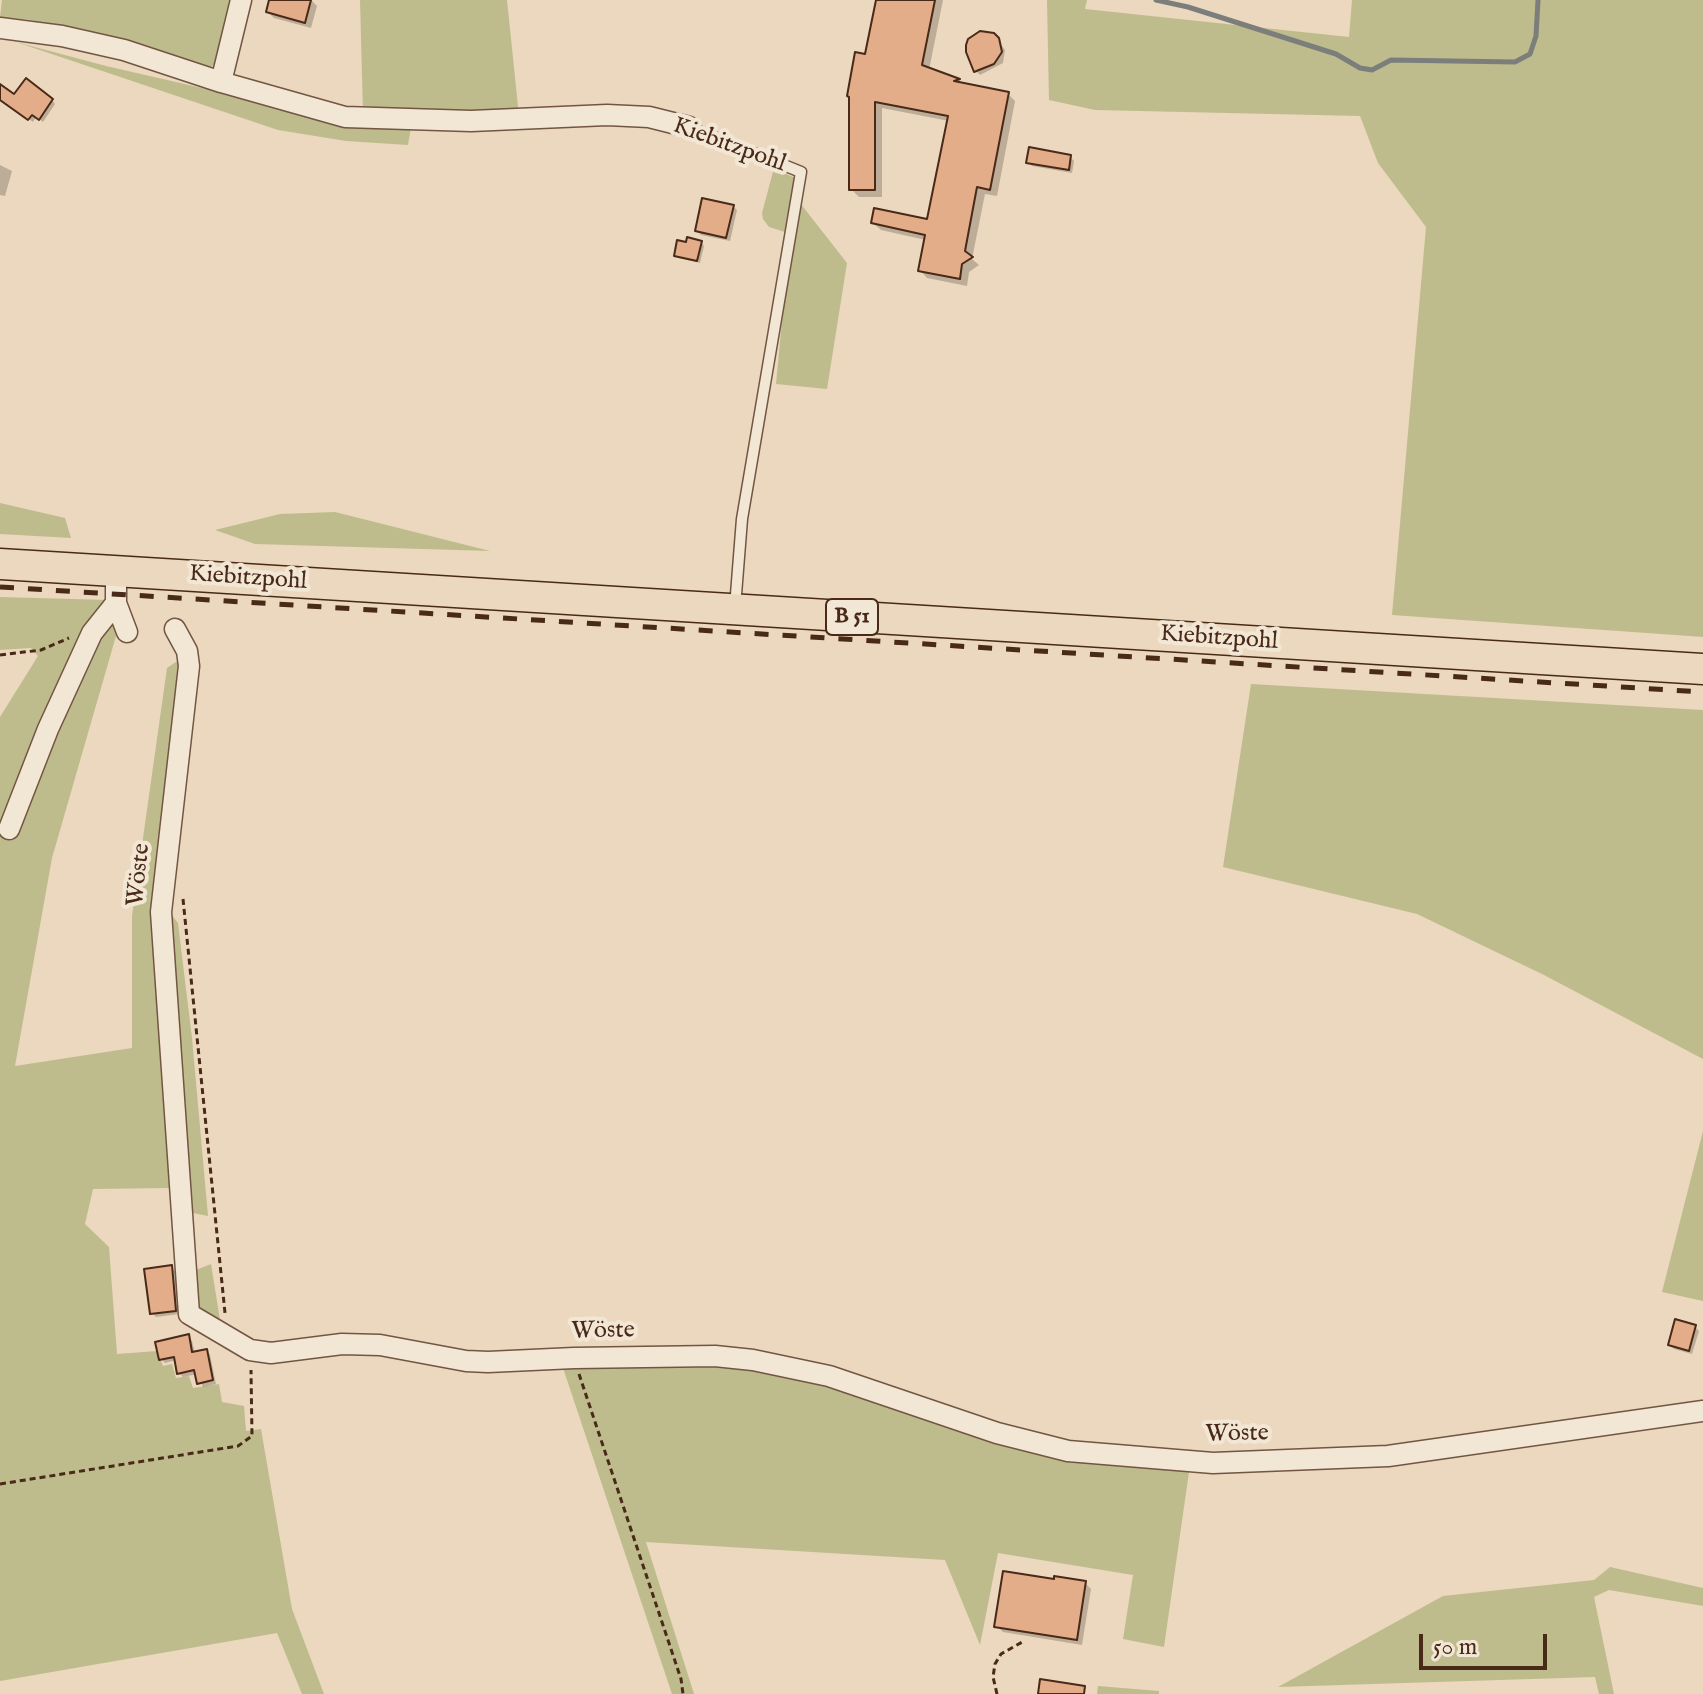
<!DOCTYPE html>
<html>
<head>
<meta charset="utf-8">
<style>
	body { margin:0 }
	#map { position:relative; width:1703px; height:1694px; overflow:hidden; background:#ebd8be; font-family:"IM FELL English",serif }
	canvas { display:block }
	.scale { position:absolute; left:1419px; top:1634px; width:128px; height:36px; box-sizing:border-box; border:4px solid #492918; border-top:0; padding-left:10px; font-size:24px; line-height:28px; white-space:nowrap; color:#492918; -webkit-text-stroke:6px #f2e6d5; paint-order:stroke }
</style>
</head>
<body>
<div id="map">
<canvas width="1703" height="1694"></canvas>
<div class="scale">50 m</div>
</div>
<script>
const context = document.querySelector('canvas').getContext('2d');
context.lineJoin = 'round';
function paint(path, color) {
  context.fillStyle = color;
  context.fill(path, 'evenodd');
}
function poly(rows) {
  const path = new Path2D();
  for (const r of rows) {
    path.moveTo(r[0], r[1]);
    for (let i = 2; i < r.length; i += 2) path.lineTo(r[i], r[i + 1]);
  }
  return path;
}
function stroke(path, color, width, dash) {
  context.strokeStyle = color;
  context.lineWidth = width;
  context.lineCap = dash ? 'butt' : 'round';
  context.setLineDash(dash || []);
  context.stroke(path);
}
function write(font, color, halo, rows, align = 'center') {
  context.font = font + ' "IM FELL English",serif';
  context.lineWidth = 8;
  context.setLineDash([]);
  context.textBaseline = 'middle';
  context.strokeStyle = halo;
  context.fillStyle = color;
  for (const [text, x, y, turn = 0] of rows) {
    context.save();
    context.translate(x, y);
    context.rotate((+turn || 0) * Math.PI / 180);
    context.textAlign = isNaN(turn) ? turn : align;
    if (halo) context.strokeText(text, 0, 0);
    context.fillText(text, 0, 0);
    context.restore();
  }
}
paint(poly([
	[2,0,234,0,219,62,205,70,116,40,31,20,0,17],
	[360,0,507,0,519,116,363,113],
	[1047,0,1087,0,1085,9,1349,37,1352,0,1703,0,1703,637,1392,615,1426,227,1378,163,1360,116,1095,110,1049,100],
	[16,42,106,66,285,107,411,127,408,145,346,141,278,130],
	[774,168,797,179,785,232,769,227,763,219,762,213],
	[800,203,847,263,827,389,776,384,786,278],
	[0,503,65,518,71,538,0,534],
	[335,512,490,551,255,544,215,530,280,514],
	[0,597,108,600,113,608,116,636,52,858,15,1066,132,1048,132,916,167,668,179,660,183,681,161,1067,170,1188,93,1189,85,1224,109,1247,117,1354,157,1351,163,1366,172,1364,176,1378,189,1376,193,1388,219,1384,222,1402,244,1406,246,1431,261,1429,292,1609,324,1694,302,1694,277,1633,0,1681,0,717,38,656,31,648,0,650],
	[1251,684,1703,710,1703,1059,1544,975,1417,914,1223,867],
	[168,910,178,923,192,1038,208,1216,188,1212],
	[1703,1131,1703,1301,1662,1292],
	[211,1264,221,1326,193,1308,191,1272],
	[562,1365,732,1365,826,1381,1077,1461,1189,1472,1164,1647,1123,1639,1133,1575,998,1553,980,1645,945,1560,646,1542,694,1694,672,1694],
	[1610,1567,1703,1588,1703,1606,1609,1590,1594,1597,1614,1694,1599,1694,1595,1677,1278,1687,1443,1596,1594,1580],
	[1098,1686,1159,1691,1159,1694,1097,1694]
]), '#bebc8c');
paint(poly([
	[271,0,311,0,317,6,311,28,274,18,268,12],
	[878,0,943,0,929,70,959,80,964,85,1008,94,1015,101,997,196,985,194,972,259,979,265,969,272,967,286,927,278,920,270,926,240,881,230,873,223,929,221,949,121,882,108,882,197,859,197,851,189,867,56],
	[997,39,1005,50,1003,63,980,75,976,71],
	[27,80,48,95,55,104,43,122,36,117,33,122,0,99,0,86,15,97],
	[1070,157,1074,161,1072,173,1032,166,1028,162],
	[0,165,12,171,5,196,0,195],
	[733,206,737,210,730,241,701,235,697,231],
	[701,242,704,246,700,263,679,258,676,255],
	[171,1267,175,1271,179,1314,156,1317,152,1313],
	[1695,1327,1699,1331,1692,1354,1674,1349,1670,1345],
	[188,1337,192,1341,195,1353,206,1351,210,1355,216,1384,203,1387,197,1374,183,1377,179,1373,176,1360,165,1363,161,1359],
	[1085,1583,1091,1589,1082,1645,1003,1632,997,1626]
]), '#0003');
stroke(poly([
	[1156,0,1188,7,1336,54,1360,68,1372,70,1391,60,1515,62,1530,54,1536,36,1538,0]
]), '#7b7e7a', 5);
const building = poly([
	[269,0,311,0,305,23,266,12,269,0],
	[876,0,935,0,922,65,960,79,954,81,1009,92,990,190,977,187,965,251,973,257,962,264,960,279,918,271,925,235,871,223,874,208,927,219,948,116,875,102,875,190,849,190,849,97,847,96,855,52,865,54,876,0],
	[980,31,994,33,999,38,1002,52,994,64,974,72,966,52,966,45,968,39,980,31],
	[26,78,53,99,39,120,32,115,28,120,0,100,0,84,14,94,26,78],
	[1029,147,1071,155,1069,170,1026,163,1029,147],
	[702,198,734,205,726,238,695,231,702,198],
	[687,237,702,241,697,261,674,256,677,240,686,242,687,237],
	[172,1265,176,1311,150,1314,144,1269,172,1265],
	[1675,1319,1696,1325,1689,1351,1668,1345,1675,1319],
	[189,1334,192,1352,207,1349,213,1380,197,1384,194,1370,177,1374,174,1357,159,1360,155,1342,189,1334],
	[1003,1571,1054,1579,1054,1576,1086,1581,1077,1640,994,1627,1003,1571],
	[1040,1679,1085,1686,1084,1694,1038,1694,1040,1679]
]);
paint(building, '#e4ad89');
stroke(building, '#492918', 2);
const lane = poly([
	[689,127,801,172,742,519,735,607]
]);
const street = poly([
	[0,28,62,36,124,50,221,82,345,117,471,121,607,115,649,117,689,127],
	[221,82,241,0],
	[116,571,116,603,127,632],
	[175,629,187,651,189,666,161,912,189,1314,250,1350,271,1353,342,1344,380,1345,466,1361,488,1362,574,1358,715,1356,753,1360,829,1376,997,1433,1068,1451,1213,1463,1388,1456,1703,1411],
	[9,829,48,729,92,633,116,603]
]);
const primary = poly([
	[0,564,1703,669]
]);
stroke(lane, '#725542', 13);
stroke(street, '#725542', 23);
stroke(primary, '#492918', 33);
stroke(poly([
	[0,655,41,650,69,638],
	[183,899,225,1313],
	[579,1374,681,1679,683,1694],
	[0,1484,238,1446,252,1436,251,1370],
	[997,1694,993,1677,995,1664,1001,1654,1024,1641]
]), '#492918', 3, [6, 4]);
stroke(lane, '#f2e6d5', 10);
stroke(street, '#f2e6d5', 20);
stroke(primary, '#ebd8be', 30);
stroke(poly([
	[0,587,1703,692]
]), '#492918', 5, [14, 14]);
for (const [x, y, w] of [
	[852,617,52]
]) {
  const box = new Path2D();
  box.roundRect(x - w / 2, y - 18, w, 36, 6);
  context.fillStyle = '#f2e6d5';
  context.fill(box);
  stroke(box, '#492918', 2);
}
write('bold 22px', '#492918', null, [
	["B 51",852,617]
]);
write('24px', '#492918', '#f2e6d5', [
	["Kiebitzpohl",729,146,20],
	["Kiebitzpohl",248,579,4],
	["Kiebitzpohl",1219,639,4],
	["Wöste",140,875,-84],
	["Wöste",603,1332,-1],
	["Wöste",1237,1435,-1]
]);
</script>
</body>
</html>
